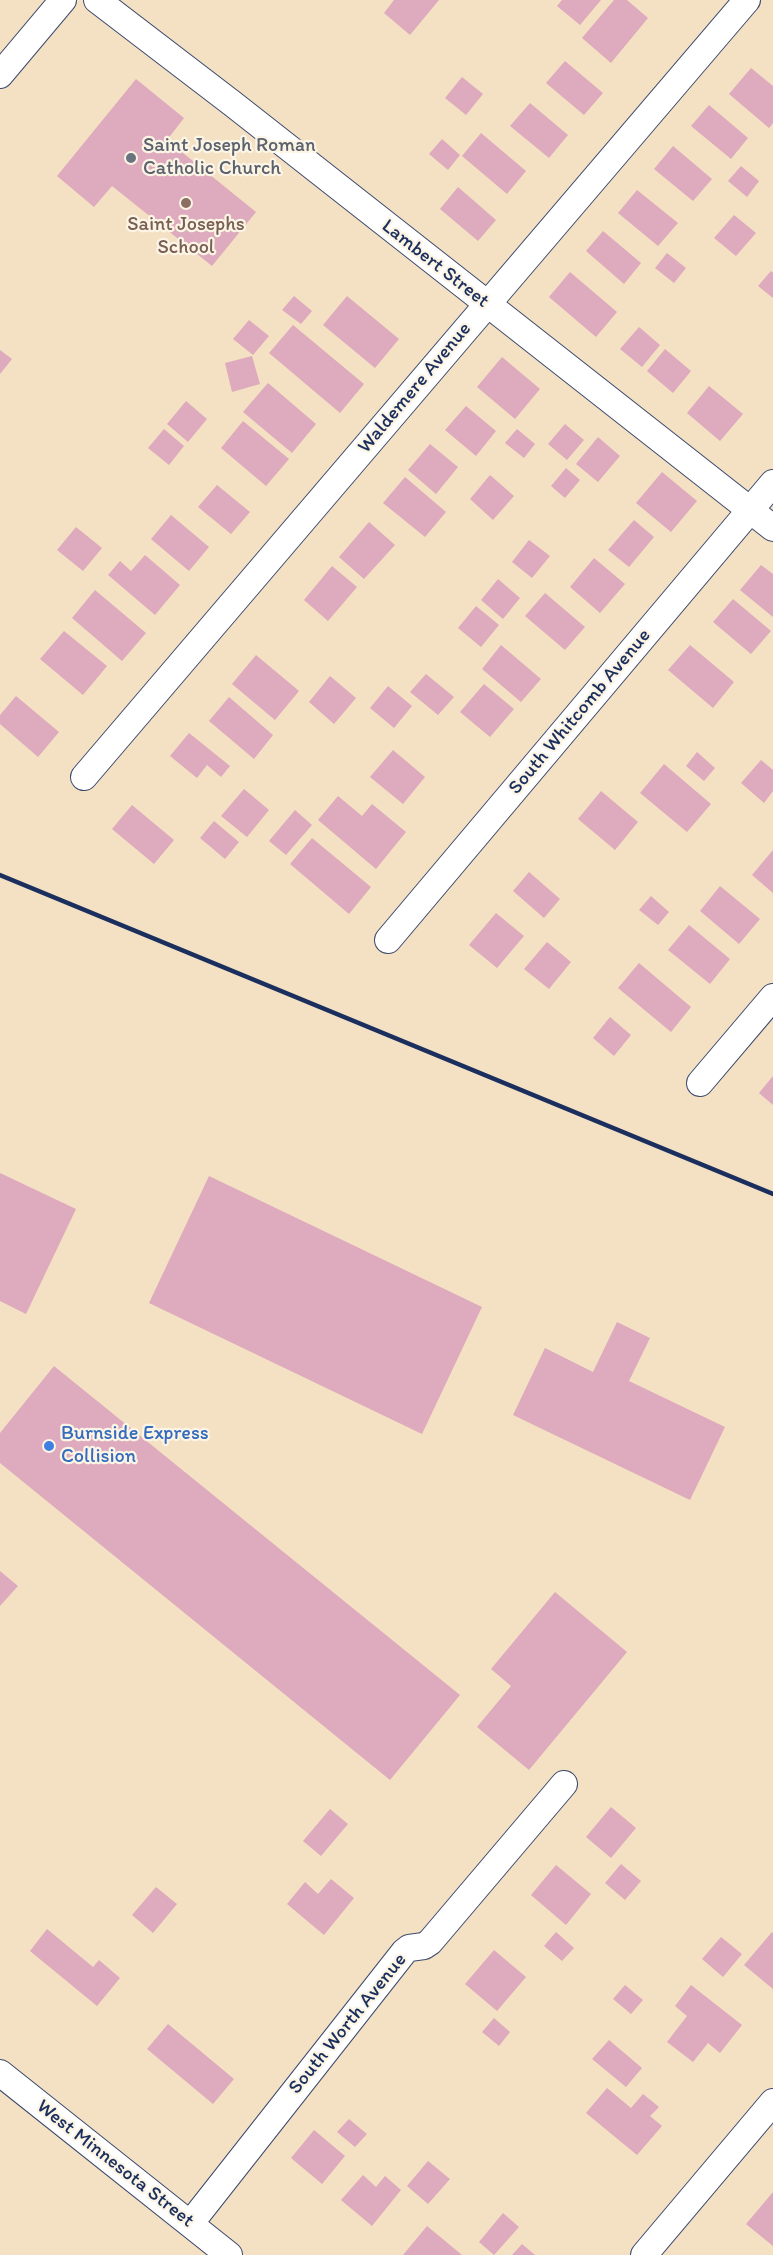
<!DOCTYPE html>
<html>
<head>
<meta charset="utf-8">
<style>
	body { margin:0 }
	canvas { display:block; background:#f4e0c3 }
</style>
</head>
<body>
<canvas width="773" height="2255"></canvas>
<script>
const context = document.querySelector('canvas').getContext('2d');
context.lineJoin = 'round';
function paint(path, color) {
  context.fillStyle = color;
  context.fill(path, 'evenodd');
}
function poly(rows) {
  const path = new Path2D();
  for (const r of rows) {
    path.moveTo(r[0], r[1]);
    for (let i = 2; i < r.length; i += 2) path.lineTo(r[i], r[i + 1]);
  }
  return path;
}
function stroke(path, color, width, dash) {
  context.strokeStyle = color;
  context.lineWidth = width;
  context.lineCap = dash ? 'butt' : 'round';
  context.setLineDash(dash || []);
  context.stroke(path);
}
function write(font, color, halo, rows, align = 'center') {
  context.font = font + ' Itim,sans-serif';
  context.lineWidth = 4.5;
  context.setLineDash([]);
  context.textBaseline = 'middle';
  context.strokeStyle = halo;
  context.fillStyle = color;
  for (const [text, x, y, turn = 0] of rows) {
    context.save();
    context.translate(x, y);
    context.rotate((+turn || 0) * Math.PI / 180);
    context.textAlign = isNaN(turn) ? turn : align;
    if (halo) context.strokeText(text, 0, 0);
    context.fillText(text, 0, 0);
    context.restore();
  }
}
paint(poly([
	[394,0,439,0,410,35,384,13],
	[562,0,601,0,580,25,557,6],
	[614,0,627,0,648,18,611,63,582,38],
	[565,61,603,93,584,115,546,83],
	[751,68,773,86,773,123,769,128,729,94],
	[462,77,483,94,466,115,445,98],
	[136,79,184,118,167,140,256,212,212,266,112,186,94,207,57,176],
	[530,103,568,135,549,158,510,126],
	[709,105,748,138,731,159,691,126],
	[481,133,526,171,507,194,462,156],
	[442,139,460,155,448,170,429,154],
	[673,146,712,179,693,201,654,169],
	[741,166,759,181,747,197,728,181],
	[458,187,496,220,478,241,440,209],
	[637,190,678,223,658,246,618,213],
	[734,215,756,233,736,256,714,238],
	[603,231,641,263,624,284,586,251],
	[667,253,686,268,674,283,655,268],
	[771,271,773,273,773,298,758,286],
	[570,272,617,312,596,337,549,297],
	[294,296,312,311,301,324,282,310],
	[347,296,399,339,375,368,323,325],
	[249,320,269,336,253,355,233,339],
	[293,325,364,384,340,413,269,353],
	[639,327,660,345,642,367,620,349],
	[665,349,691,371,673,393,647,371],
	[0,350,12,359,0,374],
	[252,356,260,384,232,392,225,363],
	[502,357,540,389,515,419,477,387],
	[268,383,316,424,292,453,243,412],
	[709,386,743,414,720,441,687,413],
	[186,401,207,419,188,442,167,424],
	[466,406,496,431,476,456,445,430],
	[243,421,289,459,266,486,221,448],
	[565,424,584,440,567,460,548,444],
	[164,429,184,446,169,465,148,448],
	[517,429,535,444,524,458,505,443],
	[598,437,620,456,598,482,576,464],
	[430,444,458,467,436,494,408,470],
	[566,468,580,480,565,498,551,486],
	[662,472,697,501,671,532,636,503],
	[490,475,514,496,493,520,470,499],
	[405,477,446,512,425,537,383,503],
	[217,485,250,512,231,534,198,507],
	[171,515,209,547,189,571,151,539],
	[634,520,654,537,629,567,608,550],
	[369,522,395,545,364,579,339,557],
	[76,527,102,548,83,571,57,550],
	[529,540,550,556,532,578,512,562],
	[145,555,180,585,155,615,108,575,120,561,131,571],
	[594,558,625,584,600,613,570,587],
	[761,565,773,574,773,617,740,590],
	[332,566,357,587,328,621,304,600],
	[498,579,520,598,503,619,481,600],
	[95,590,146,633,122,661,72,618],
	[545,593,585,627,565,650,525,616],
	[733,599,771,631,751,654,713,622],
	[476,606,499,625,481,647,458,628],
	[64,631,107,666,83,695,40,659],
	[501,645,541,679,521,702,482,669],
	[690,645,734,682,713,708,668,670],
	[256,655,299,691,275,720,232,684],
	[426,674,454,697,438,715,410,692],
	[330,676,356,698,334,724,309,702],
	[484,684,514,709,490,737,460,712],
	[388,686,412,706,394,728,370,708],
	[16,696,59,732,38,757,0,724,0,715],
	[229,697,273,735,254,759,209,721],
	[189,733,230,766,221,777,207,765,197,778,170,756],
	[393,750,425,777,403,804,370,777],
	[697,752,715,768,704,781,686,766],
	[761,760,773,770,773,791,764,803,741,783],
	[664,764,711,804,687,832,640,793],
	[244,789,269,810,247,837,221,816],
	[601,791,638,822,615,850,578,819],
	[338,796,362,816,372,804,406,832,376,869,318,820],
	[132,805,174,840,154,864,112,829],
	[295,810,312,825,286,855,269,841],
	[214,821,239,842,225,859,200,838],
	[312,838,371,887,349,914,290,864],
	[773,850,773,893,752,875],
	[529,872,560,899,544,918,513,891],
	[720,886,760,919,739,944,700,911],
	[651,896,669,912,658,925,639,910],
	[496,913,524,936,497,968,469,945],
	[689,925,730,959,710,984,668,950],
	[547,942,571,962,549,989,524,969],
	[639,963,691,1007,671,1032,618,988],
	[610,1017,631,1035,614,1056,593,1038],
	[773,1076,773,1105,759,1093],
	[0,1173,76,1209,26,1314,0,1301],
	[209,1176,482,1307,422,1434,149,1303],
	[617,1322,650,1338,629,1381,725,1427,690,1500,513,1415,545,1348,593,1372],
	[54,1366,460,1695,390,1780,0,1463,0,1433],
	[0,1571,18,1586,0,1606],
	[555,1592,627,1652,529,1770,477,1727,511,1686,491,1669],
	[611,1807,636,1828,611,1858,586,1837],
	[330,1809,348,1824,321,1856,303,1841],
	[621,1864,641,1881,625,1900,605,1883],
	[556,1865,591,1894,566,1925,531,1895],
	[331,1879,354,1898,324,1935,287,1904,305,1882,318,1894],
	[156,1887,177,1904,153,1933,132,1915],
	[47,1929,93,1967,99,1960,120,1978,97,2006,30,1951],
	[556,1932,574,1948,562,1961,544,1946],
	[772,1932,773,1933,773,1989,744,1965],
	[721,1937,742,1954,723,1977,702,1959],
	[494,1950,526,1977,497,2011,465,1984],
	[625,1985,643,2000,631,2014,613,1999],
	[691,1985,742,2025,720,2053,708,2043,693,2062,667,2042,687,2016,675,2006],
	[494,2018,510,2032,499,2046,482,2032],
	[168,2024,234,2079,213,2104,147,2049],
	[609,2040,642,2068,626,2087,592,2059],
	[607,2088,631,2108,643,2094,659,2107,650,2116,662,2126,637,2155,586,2113],
	[349,2119,367,2134,355,2147,337,2132],
	[314,2130,345,2156,322,2184,291,2158],
	[428,2161,450,2179,428,2204,407,2186],
	[363,2175,376,2187,385,2176,401,2190,372,2226,341,2200],
	[773,2192,773,2246,746,2224],
	[503,2213,519,2227,494,2255,479,2242],
	[427,2226,462,2255,403,2255],
	[522,2244,535,2255,512,2255]
]), '#deaabd');
const minor = poly([
	[97,0,233,104,773,528],
	[0,75,63,0],
	[84,777,747,0],
	[388,940,773,483],
	[700,1083,773,997],
	[0,2073,229,2255],
	[190,2224,404,1952,409,1948,424,1946,430,1942,564,1784],
	[644,2255,773,2102]
]);
stroke(minor, '#3c4a6d', 28);
stroke(minor, '#fff', 26);
stroke(poly([
	[0,875,773,1194]
]), '#1b2f5e', 4.5);
for (const [x, y, r, color] of [
	[131,158,6,"#6b7280"],
	[186,203,6,"#8d6e63"],
	[49,1446,6,"#3f7fe0"]
]) {
  const dot = new Path2D();
  dot.arc(x, y, r, 0, 2 * Math.PI);
  context.fillStyle = color;
  context.fill(dot);
  stroke(dot, '#fcf5e5', 2);
}
write('20px', '#5b616d', '#fcf5e5', [
	["Saint Joseph Roman",143,146],
	["Catholic Church",143,169]
], 'left');
write('20px', '#785e54', '#fcf5e5', [
	["Saint Josephs",186,225],
	["School",186,248]
]);
write('20px', '#1b2f5e', '#fcf5e5', [
	["Lambert Street",435,264,38],
	["Waldemere Avenue",415,388,-50],
	["South Whitcomb Avenue",580,712,-50],
	["South Worth Avenue",348,2024,-51],
	["West Minnesota Street",115,2164,38]
]);
write('20px', '#366cbe', '#fcf5e5', [
	["Burnside Express",61,1434],
	["Collision",61,1457]
], 'left');
</script>
</body>
</html>
